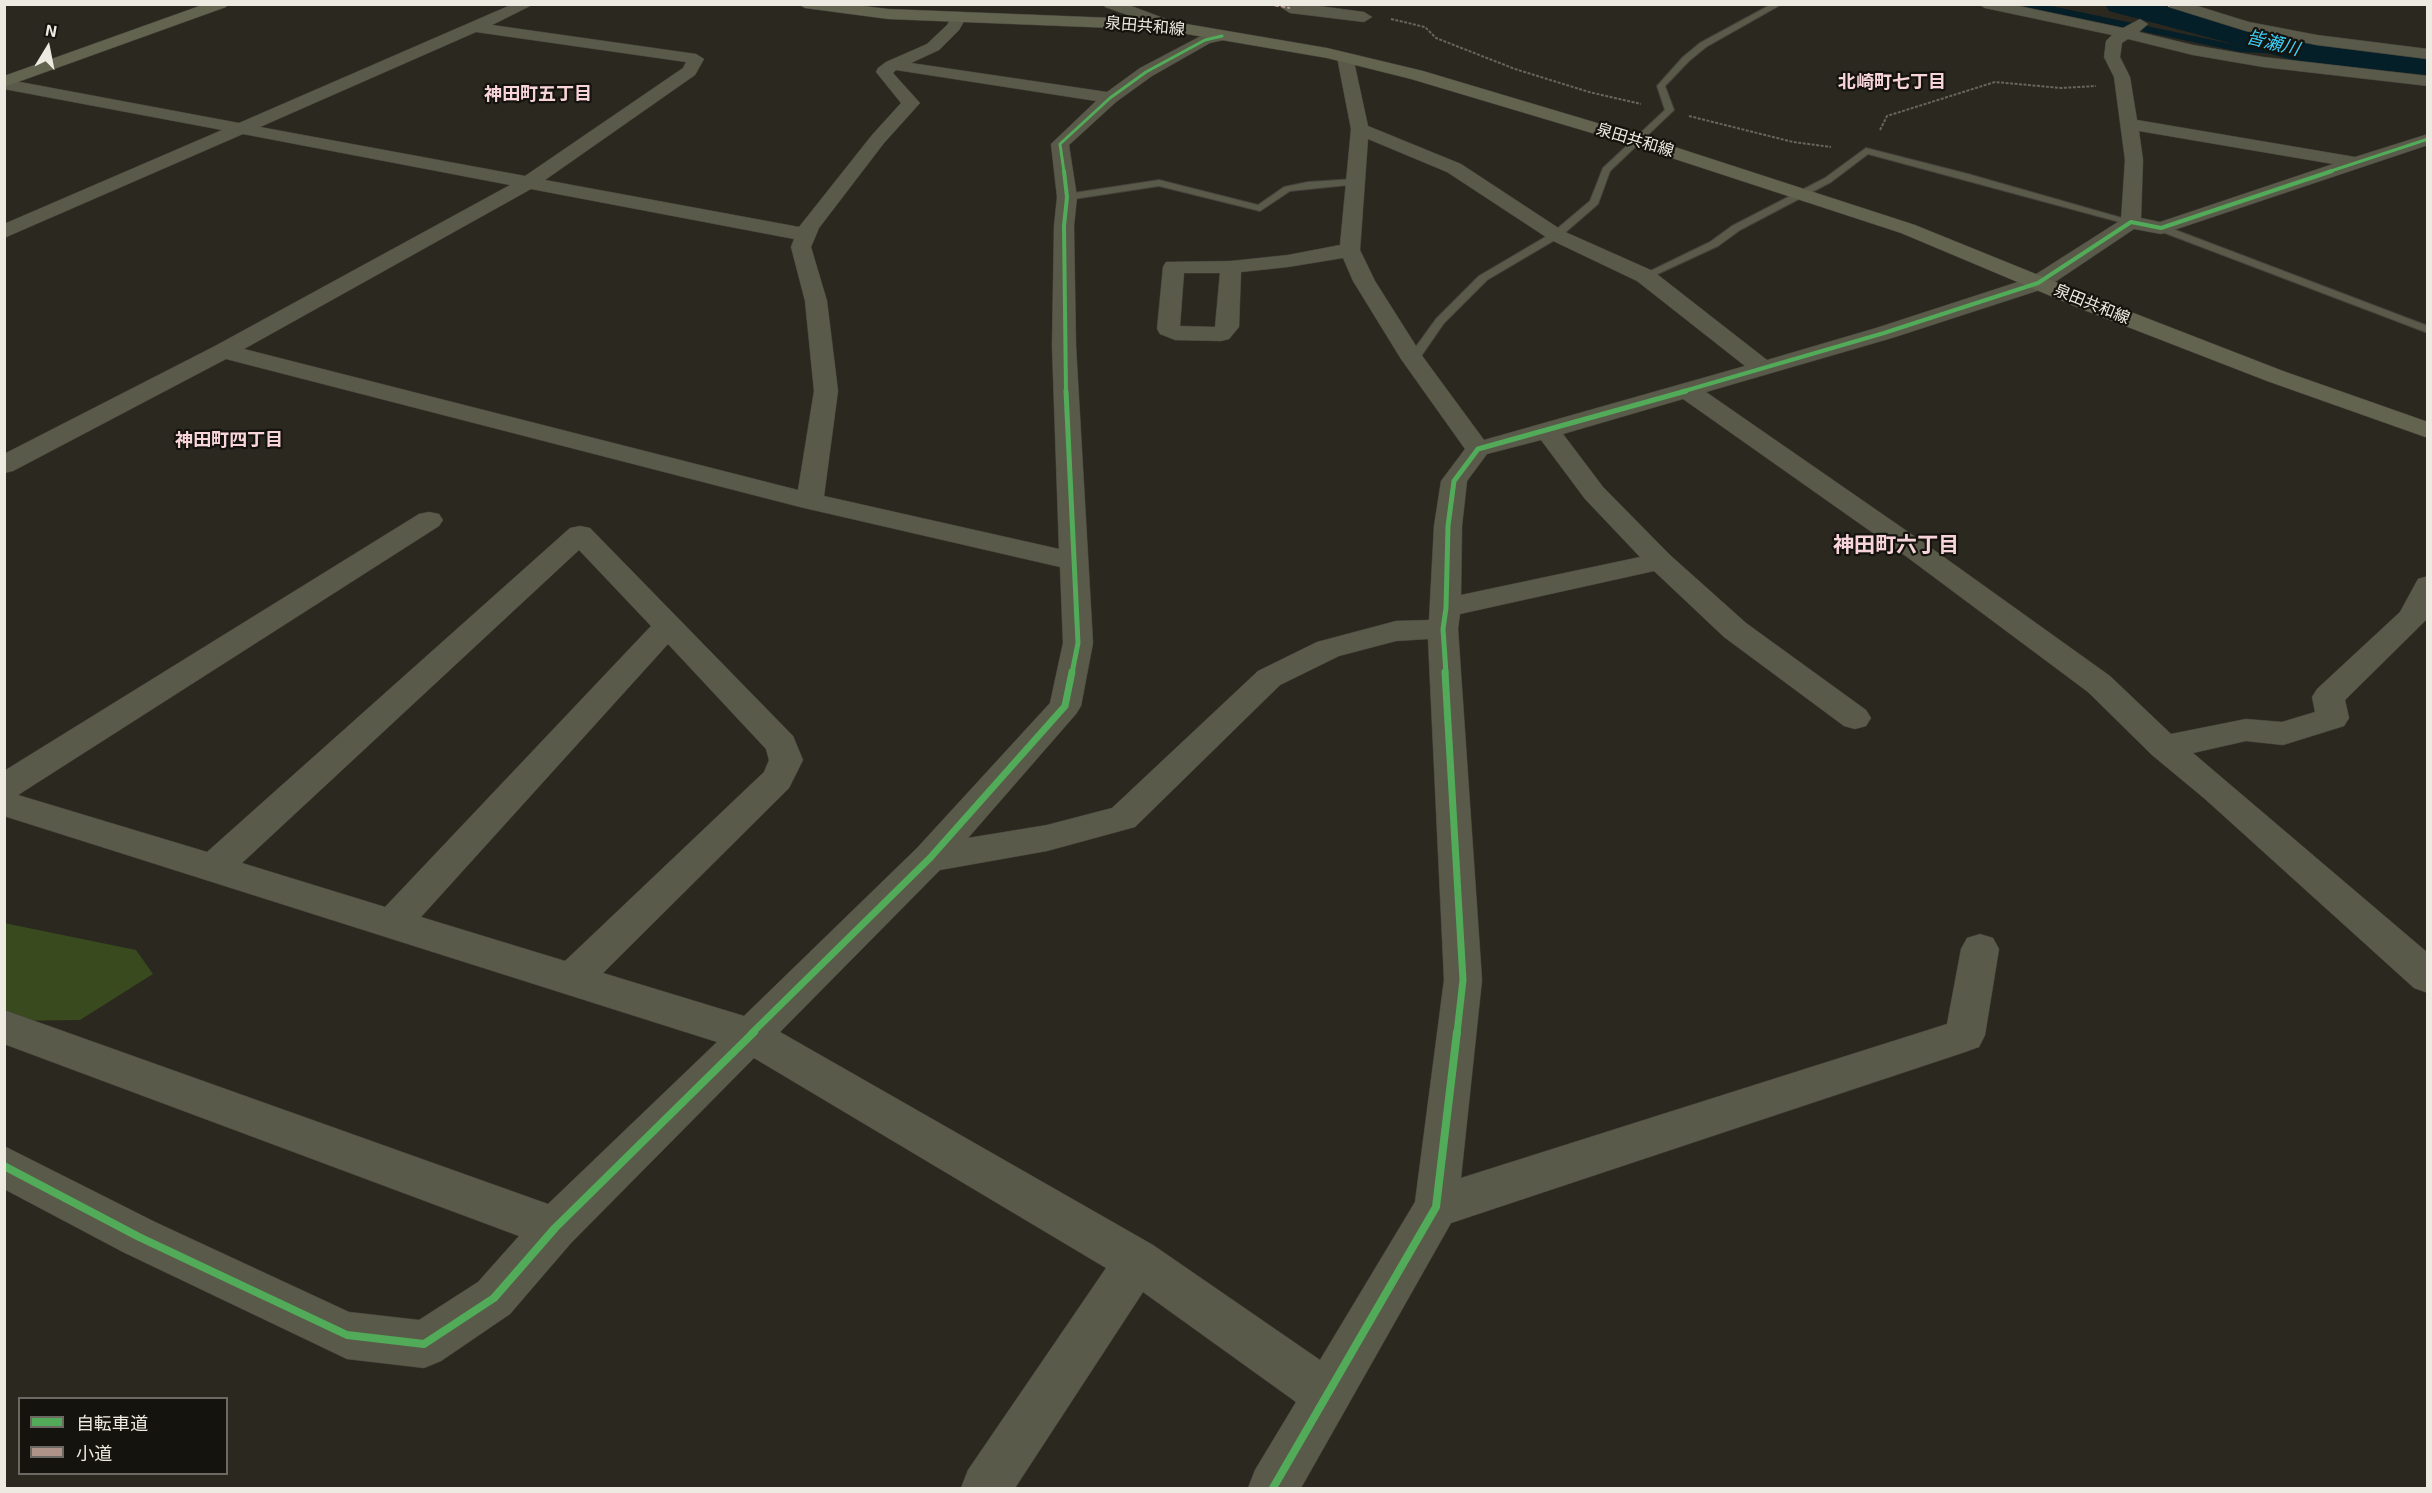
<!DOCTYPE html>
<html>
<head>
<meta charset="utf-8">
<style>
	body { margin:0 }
	#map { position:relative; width:2432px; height:1493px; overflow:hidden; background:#2b2820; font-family:"Exo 2","Noto Sans JP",sans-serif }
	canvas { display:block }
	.frame { position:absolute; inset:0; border:6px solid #edebe1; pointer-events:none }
	.legend { position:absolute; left:18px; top:1397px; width:210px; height:78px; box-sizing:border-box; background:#15130d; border:2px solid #6b6962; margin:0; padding:8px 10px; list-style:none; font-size:18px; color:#edebe1 }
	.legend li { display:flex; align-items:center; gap:12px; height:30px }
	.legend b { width:30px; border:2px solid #6b6962 }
	.north { position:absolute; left:18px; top:18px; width:60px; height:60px; -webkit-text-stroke:4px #15130d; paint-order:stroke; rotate:10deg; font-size:16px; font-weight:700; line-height:24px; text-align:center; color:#edebe1 }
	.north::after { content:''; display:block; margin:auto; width:21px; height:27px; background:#edebe1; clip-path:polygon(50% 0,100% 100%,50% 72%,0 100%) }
</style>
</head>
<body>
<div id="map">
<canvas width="2432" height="1493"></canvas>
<div class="frame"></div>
<ul class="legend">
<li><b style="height:8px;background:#51ab58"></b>自転車道</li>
<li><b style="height:8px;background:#af9288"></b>小道</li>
</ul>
<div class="north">N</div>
</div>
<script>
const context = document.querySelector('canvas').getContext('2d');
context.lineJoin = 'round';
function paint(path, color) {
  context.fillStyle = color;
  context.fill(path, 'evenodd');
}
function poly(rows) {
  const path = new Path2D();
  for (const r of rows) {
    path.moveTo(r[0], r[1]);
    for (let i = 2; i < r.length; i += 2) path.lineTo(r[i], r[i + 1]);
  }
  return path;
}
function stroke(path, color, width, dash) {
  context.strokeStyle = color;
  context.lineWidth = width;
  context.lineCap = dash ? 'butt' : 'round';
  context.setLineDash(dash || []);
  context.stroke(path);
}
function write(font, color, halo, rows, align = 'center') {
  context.font = font + ' "Exo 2","Noto Sans JP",sans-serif';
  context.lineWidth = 4.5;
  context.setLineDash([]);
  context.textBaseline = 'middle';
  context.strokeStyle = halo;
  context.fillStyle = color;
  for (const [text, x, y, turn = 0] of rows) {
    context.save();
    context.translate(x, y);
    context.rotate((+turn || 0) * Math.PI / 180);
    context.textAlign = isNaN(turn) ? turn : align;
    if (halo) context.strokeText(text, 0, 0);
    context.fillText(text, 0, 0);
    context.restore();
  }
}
paint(poly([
	[4,923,136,950,153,974,80,1020,5,1021]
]), '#384a1e');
stroke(poly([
	[2027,4,2241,49,2305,52]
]), '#041f27', 6);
paint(poly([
	[2105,4,2162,4,2306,41,2428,53,2428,75,2305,63,2109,11,2105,4]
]), '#041f27');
const lane = poly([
	[1772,4,1782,4,1706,47,1689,61,1665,86,1674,110,1610,171,1598,204,1560,237,1487,280,1444,323,1417,362,1409,362,1407,359,1436,319,1479,276,1552,233,1590,201,1603,168,1665,110,1657,86,1683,57,1700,43,1772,4],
	[1866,148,1968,174,2136,222,2127,224,1868,154,1831,182,1740,230,1718,246,1649,278,1645,279,1640,276,1710,242,1732,226,1825,178,1866,148],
	[1355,179,1358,180,1358,184,1290,191,1260,211,1159,186,1067,200,1062,197,1067,194,1159,180,1258,205,1284,187,1308,182,1355,179],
	[2157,226,2165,226,2428,326,2428,333,2157,230,2157,226]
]);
const street = poly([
	[513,4,534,4,492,25,696,54,704,59,695,75,545,180,799,227,872,135,901,103,876,72,878,68,886,62,927,44,947,25,953,15,963,15,966,18,959,30,939,50,911,63,1107,92,1140,68,1199,37,1222,31,1230,36,1228,39,1210,43,1152,76,1116,102,1069,145,1077,197,1074,226,1076,346,1093,643,1081,706,1076,714,968,838,1047,825,1112,808,1258,671,1317,642,1396,621,1429,620,1434,526,1441,481,1465,449,1401,359,1353,281,1343,258,1288,267,1241,272,1239,327,1229,339,1221,341,1175,340,1160,334,1157,329,1163,267,1166,262,1231,261,1288,255,1340,245,1351,129,1337,57,1339,54,1351,54,1353,57,1368,126,1461,164,1563,231,1653,271,1767,360,1876,328,2030,278,2121,220,2125,160,2114,77,2104,57,2106,41,2112,35,1985,8,1978,4,2009,4,2123,28,2140,19,2148,24,2139,32,2193,45,2263,57,2428,76,2428,86,2263,67,2193,55,2128,39,2122,43,2120,57,2130,77,2137,120,2355,157,2428,134,2428,145,2168,232,2161,234,2134,229,2046,288,1892,338,1706,392,1927,545,2110,676,2171,734,2246,719,2282,722,2315,712,2312,697,2317,689,2400,612,2418,579,2428,576,2428,618,2345,700,2349,718,2344,726,2283,745,2246,741,2193,753,2428,953,2428,993,2414,988,2205,799,2152,755,2088,692,1907,557,1683,399,1563,434,1603,487,1670,555,1746,623,1866,710,1871,718,1866,726,1855,729,1844,726,1724,637,1654,571,1460,614,1458,629,1482,980,1461,1178,1947,1024,1961,949,1967,938,1980,934,1993,938,1999,949,1985,1035,1979,1047,1965,1052,1451,1223,1301,1488,1248,1488,1255,1470,1296,1402,1143,1292,1015,1488,961,1488,968,1470,1106,1268,754,1058,571,1243,510,1314,441,1361,424,1368,347,1359,123,1252,4,1189,4,1146,155,1222,349,1312,419,1320,478,1282,519,1236,4,1044,4,1010,548,1204,717,1042,4,816,4,771,419,514,429,512,439,514,443,520,439,526,18,795,207,852,570,528,580,526,590,528,793,736,803,760,789,788,603,973,744,1016,917,848,1050,703,1063,643,1060,567,800,507,226,359,13,471,4,473,4,454,215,346,510,185,243,134,4,238,4,224,222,130,4,89,4,79,239,123,513,4],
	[476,32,686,62,683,68,525,176,260,127,476,32],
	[896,70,1096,101,1051,144,1057,197,1054,226,1052,346,1059,549,824,496,838,391,827,301,811,247,819,228,884,143,920,103,893,73,896,70],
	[2139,131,2333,164,2160,222,2141,218,2143,160,2139,131],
	[1368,139,1447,172,1549,239,1637,281,1745,366,1484,440,1423,357,1375,281,1360,250,1368,139],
	[531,189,794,239,791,247,805,301,814,391,798,490,244,349,531,189],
	[1184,273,1220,273,1215,327,1180,326,1184,273],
	[1541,440,1585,499,1640,557,1461,595,1462,526,1467,481,1487,454,1541,440],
	[579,550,651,626,385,907,242,863,579,550],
	[1428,639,1444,980,1415,1202,1320,1360,1153,1245,780,1032,940,870,1047,851,1135,827,1280,685,1339,656,1396,641,1428,639],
	[668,644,766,749,769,760,764,772,565,961,421,917,668,644],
	[1103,4,1126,4,1166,19,1171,25,1163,30,1158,28,1155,25,1105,7,1103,4],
	[1285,4,1304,4,1364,12,1372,17,1364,22,1290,13,1282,8,1285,4],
	[2167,4,2191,4,2249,22,2317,35,2428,49,2428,59,2317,45,2246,31,2169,7,2167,4]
]);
const secondary = poly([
	[205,4,228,4,226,7,4,87,4,76,205,4],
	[798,4,847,4,888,9,1163,20,1327,48,1423,71,1644,137,1915,225,2100,300,2283,371,2428,422,2428,438,2267,381,2084,310,1901,233,1632,145,1411,79,1327,58,1163,30,888,19,805,8,798,4]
]);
stroke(lane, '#45423c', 2);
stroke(street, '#45423c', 1);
stroke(secondary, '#45423c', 1);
stroke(poly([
	[1391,19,1425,27,1436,38,1515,69,1589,92,1641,104],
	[1689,116,1793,142,1831,147],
	[1880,130,1887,116,1995,82,2061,88,2096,86]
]), '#66665b', 2, [3, 1.5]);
paint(lane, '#595a49');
paint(street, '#595a49');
paint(secondary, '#62644f');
stroke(poly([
	[1268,4,1290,8],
	[2162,4,2169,6]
]), '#af9288', 2, [4.5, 2]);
stroke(poly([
	[1064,172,1060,144,1110,98,1146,72,1205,40,1222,36],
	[2328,172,2428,139]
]), '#51ab58', 3);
stroke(poly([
	[1064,171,1067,197,1064,226,1066,392],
	[1681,392,1884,333,2038,283,2131,222,2161,228,2332,171]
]), '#51ab58', 4);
stroke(poly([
	[1066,391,1078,643,1072,673],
	[1446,673,1443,629,1446,608,1448,526,1454,481,1478,449,1686,391]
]), '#51ab58', 5);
stroke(poly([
	[1445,672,1463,980,1457,1033],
	[752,1033,930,858,1065,706,1072,672]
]), '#51ab58', 7);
stroke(poly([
	[4,1166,139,1237,347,1335,424,1344,494,1298,555,1228,754,1032],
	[1273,1488,1436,1207,1457,1032]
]), '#51ab58', 8);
write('16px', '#edebe1', '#15130d', [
	["泉田共和線",1145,26,5],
	["泉田共和線",1635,140,17],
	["泉田共和線",2092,304,22]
]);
write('italic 18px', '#3cd2fd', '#15130d', [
	["皆瀬川",2273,43,14]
]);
write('bold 18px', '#f7d4d9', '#15130d', [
	["北崎町七丁目",1892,82],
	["神田町五丁目",538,94],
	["神田町四丁目",229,440]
]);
write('bold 21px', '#f7d4d9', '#15130d', [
	["神田町六丁目",1896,545]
]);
</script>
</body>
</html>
